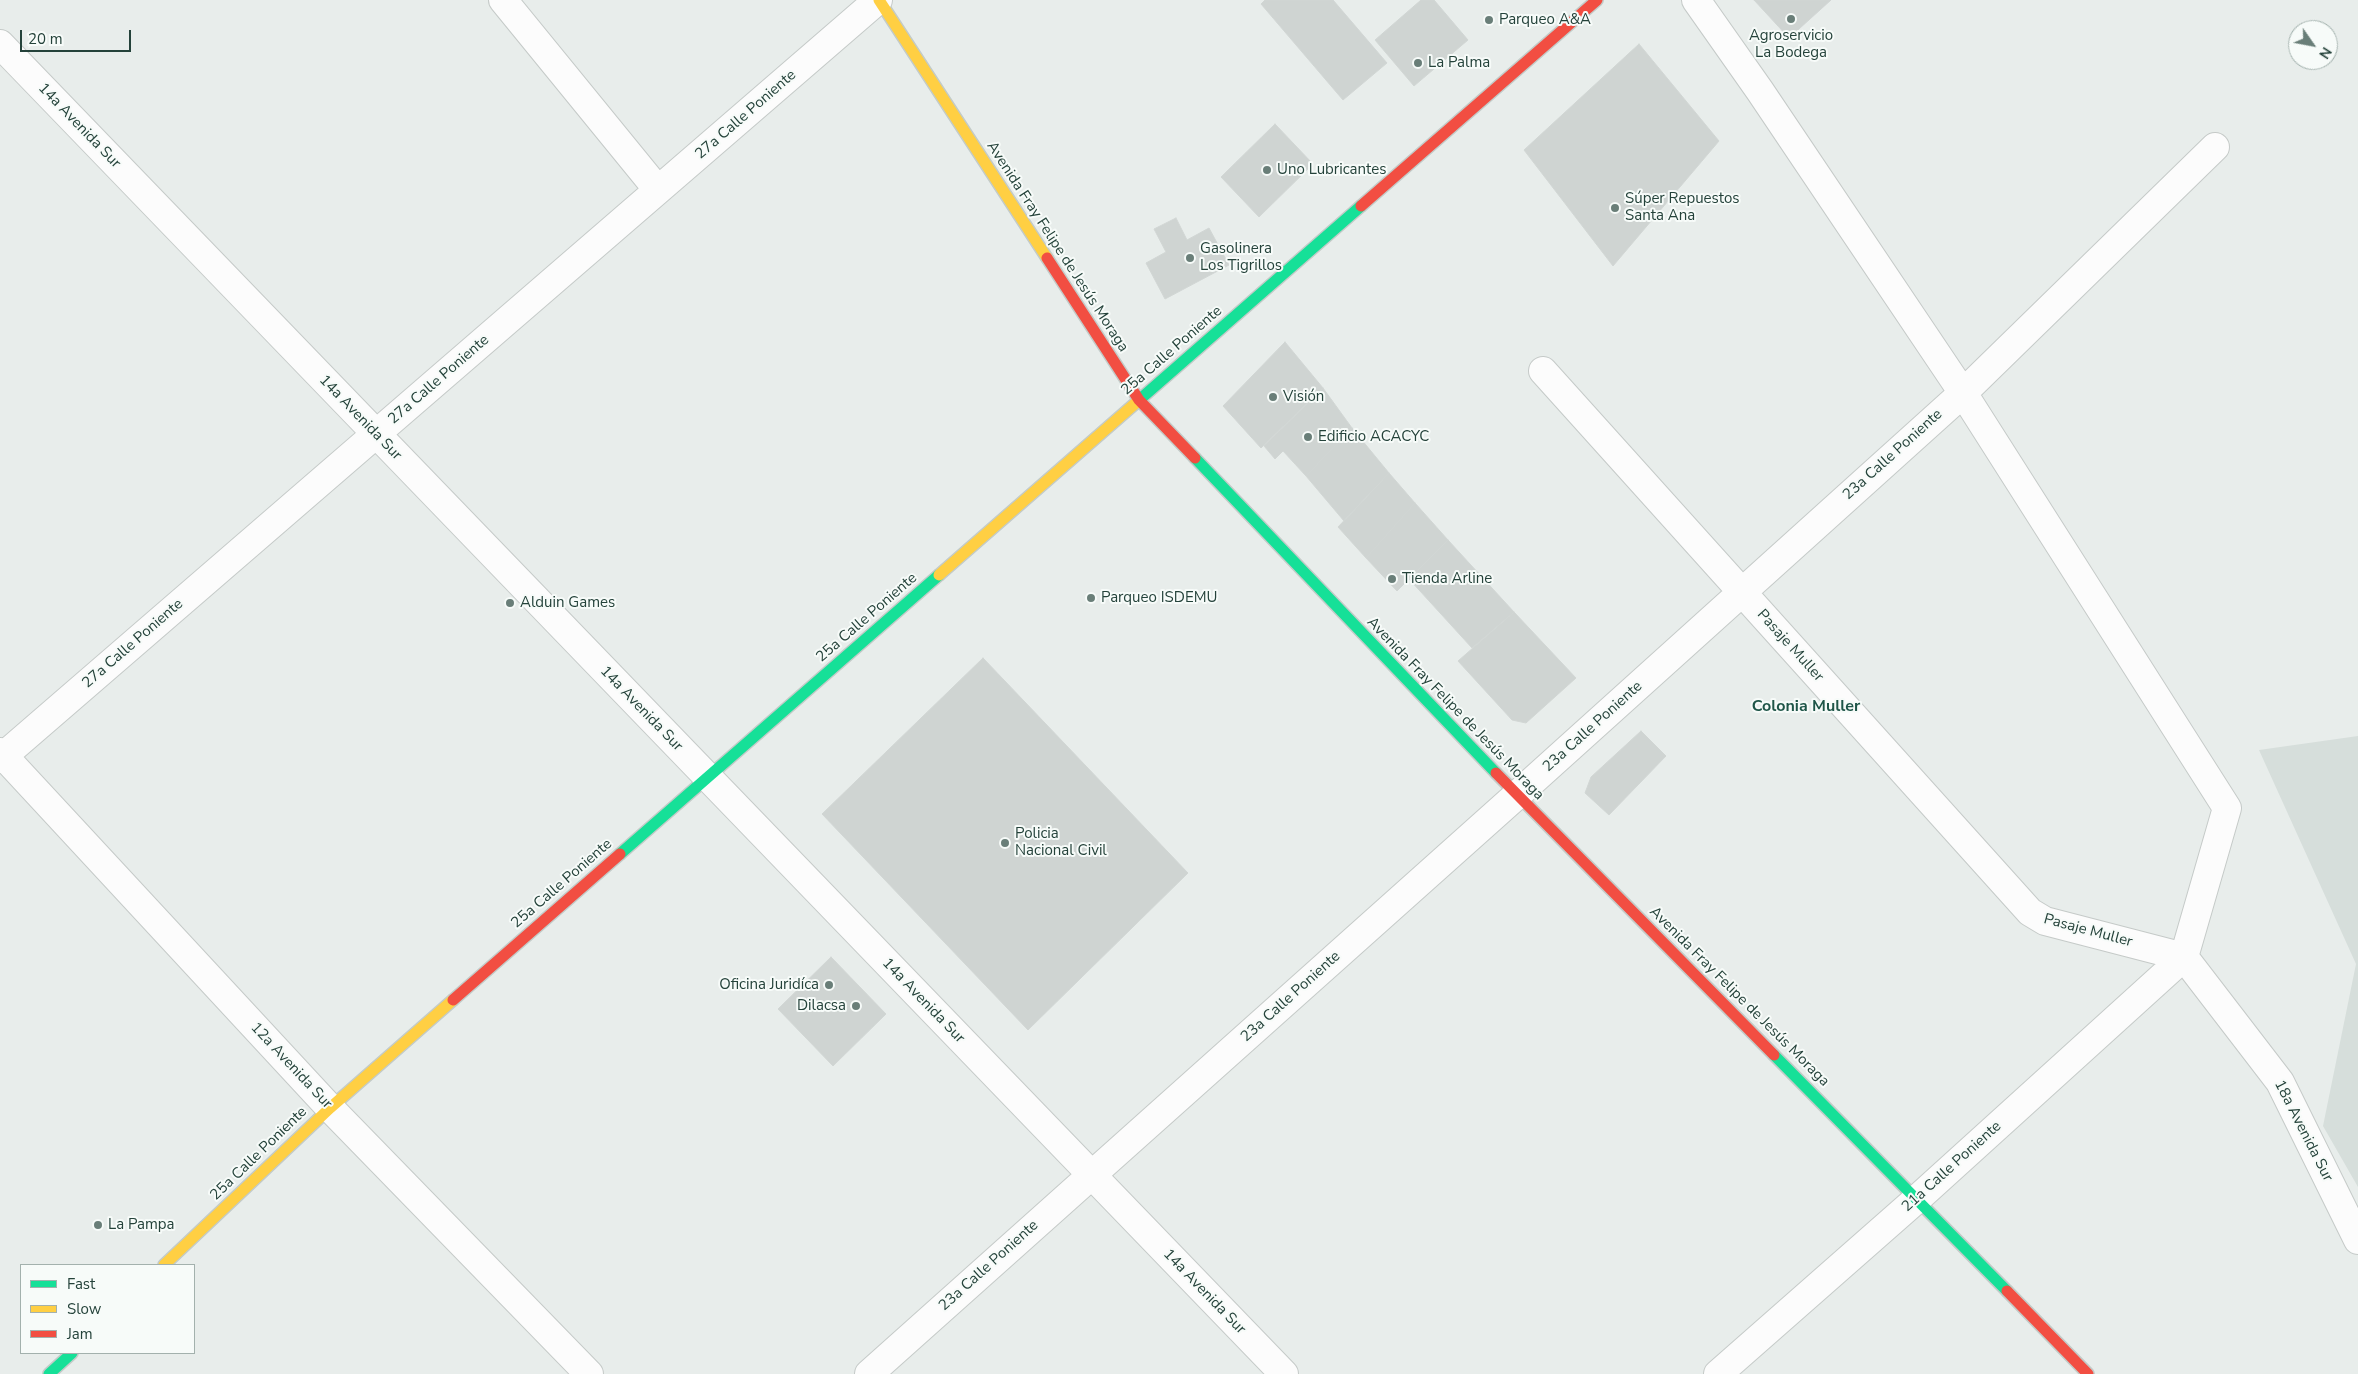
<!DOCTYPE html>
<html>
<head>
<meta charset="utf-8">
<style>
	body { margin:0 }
	#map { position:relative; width:2358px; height:1374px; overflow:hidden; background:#e8edeb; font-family:"Nunito Sans",sans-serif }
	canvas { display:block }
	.legend { position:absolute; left:20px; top:1264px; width:175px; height:90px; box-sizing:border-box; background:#f7fbf9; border:1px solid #a3b1ad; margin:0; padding:6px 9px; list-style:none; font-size:15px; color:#24423a }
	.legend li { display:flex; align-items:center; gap:10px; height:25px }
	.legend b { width:25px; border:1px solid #a3b1ad }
	.north { position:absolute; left:2288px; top:20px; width:50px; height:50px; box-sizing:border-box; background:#f7fbf9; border:1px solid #a3b1ad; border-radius:50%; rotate:123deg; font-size:14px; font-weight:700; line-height:20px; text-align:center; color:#24423a }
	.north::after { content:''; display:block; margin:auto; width:18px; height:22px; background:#697e78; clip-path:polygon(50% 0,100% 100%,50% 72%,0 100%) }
	.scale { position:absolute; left:20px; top:30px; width:111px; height:22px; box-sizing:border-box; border:2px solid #24423a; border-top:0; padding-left:6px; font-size:15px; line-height:18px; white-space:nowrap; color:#24423a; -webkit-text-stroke:4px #f7fbf9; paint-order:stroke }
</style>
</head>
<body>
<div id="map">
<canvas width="2358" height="1374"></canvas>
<ul class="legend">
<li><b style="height:6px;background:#16e098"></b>Fast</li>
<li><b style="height:6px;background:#ffcf43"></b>Slow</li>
<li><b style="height:6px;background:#f24e42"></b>Jam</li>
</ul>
<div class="north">N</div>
<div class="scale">20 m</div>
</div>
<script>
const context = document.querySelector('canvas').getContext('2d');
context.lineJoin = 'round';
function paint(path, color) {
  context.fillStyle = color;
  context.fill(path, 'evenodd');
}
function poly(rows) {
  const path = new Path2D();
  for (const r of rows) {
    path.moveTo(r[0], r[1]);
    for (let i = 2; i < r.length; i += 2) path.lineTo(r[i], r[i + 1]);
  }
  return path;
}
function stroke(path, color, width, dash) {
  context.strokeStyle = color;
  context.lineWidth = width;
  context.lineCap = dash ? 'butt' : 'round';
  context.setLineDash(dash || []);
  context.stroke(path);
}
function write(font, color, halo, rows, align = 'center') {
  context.font = font + ' "Nunito Sans",sans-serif';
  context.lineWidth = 4;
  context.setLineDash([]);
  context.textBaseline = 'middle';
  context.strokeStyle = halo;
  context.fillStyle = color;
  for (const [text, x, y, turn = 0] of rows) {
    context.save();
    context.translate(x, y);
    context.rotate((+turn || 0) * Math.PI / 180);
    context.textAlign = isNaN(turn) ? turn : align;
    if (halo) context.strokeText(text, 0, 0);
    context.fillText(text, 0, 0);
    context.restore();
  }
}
paint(poly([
	[2358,736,2358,1187,2323,1126,2356,964,2259,750]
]), '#d6dedb');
const building = poly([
	[1265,0,1333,0,1387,63,1343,100,1261,4,1265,0],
	[1421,0,1434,0,1468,40,1414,86,1375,40,1421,0],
	[1754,0,1831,0,1789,38,1754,0],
	[1639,44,1719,141,1613,266,1524,150,1639,44],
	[1275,124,1313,164,1259,217,1221,177,1275,124],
	[1176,218,1187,240,1209,228,1229,265,1165,299,1146,263,1166,252,1154,229,1176,218],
	[1285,342,1323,388,1261,448,1223,406,1285,342],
	[1323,388,1352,428,1306,476,1283,451,1275,459,1264,446,1323,388],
	[1352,428,1389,473,1344,521,1306,476,1352,428],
	[1389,473,1415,503,1366,558,1338,527,1389,473],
	[1415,503,1448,540,1397,591,1366,558,1415,503],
	[1448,540,1514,612,1472,648,1409,579,1448,540],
	[1514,612,1576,678,1526,723,1512,720,1458,661,1514,612],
	[983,658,1188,873,1028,1030,822,814,983,658],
	[1641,731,1666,756,1609,815,1585,793,1591,777,1641,731],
	[831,957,886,1014,833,1066,778,1009,831,957]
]);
paint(building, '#cfd4d2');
stroke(building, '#d1d6d4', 1);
const street = poly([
	[503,0,658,190],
	[1696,0,1760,91,1963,393,2227,808,2184,957],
	[0,44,1284,1374],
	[1543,371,2030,912,2045,921,2184,957],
	[0,752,330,1108,589,1374],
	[0,759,878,0],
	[2184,957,2280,1082,2358,1240],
	[869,1374,1517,795,1963,393,2215,147],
	[1718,1374,1917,1199,2184,957]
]);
const fast = poly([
	[1138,401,1361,206],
	[1195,458,1496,773],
	[620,854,939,575],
	[1774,1055,2007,1291],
	[49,1374,72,1353]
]);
const slow = poly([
	[879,0,1047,258],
	[939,575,1138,401],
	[164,1265,330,1108,453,1000]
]);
const jam = poly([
	[1361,206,1597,0],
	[1047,258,1139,400,1195,458],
	[1496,773,1774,1055],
	[453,1000,620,854],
	[2007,1291,2088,1374]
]);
stroke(street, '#c5cac8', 30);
stroke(fast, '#c3cbc8', 14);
stroke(slow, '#c3cbc8', 14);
stroke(jam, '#c3cbc8', 14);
stroke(street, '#fcfcfc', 28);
stroke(fast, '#16e098', 11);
stroke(slow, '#ffcf43', 11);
stroke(jam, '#f24e42', 11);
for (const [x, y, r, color] of [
	[1791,19,5,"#697e78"],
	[1489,20,5,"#697e78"],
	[1418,63,5,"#697e78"],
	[1267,170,5,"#697e78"],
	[1615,208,5,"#697e78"],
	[1190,258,5,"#697e78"],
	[1273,397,5,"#697e78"],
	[1308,437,5,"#697e78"],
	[1392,579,5,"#697e78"],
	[1091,598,5,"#697e78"],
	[510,603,5,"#697e78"],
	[1005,843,5,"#697e78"],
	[829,985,5,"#697e78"],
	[856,1006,5,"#697e78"],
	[98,1225,5,"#697e78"]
]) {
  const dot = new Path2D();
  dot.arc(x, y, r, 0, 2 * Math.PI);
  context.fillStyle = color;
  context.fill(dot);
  stroke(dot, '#f7fbf9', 2);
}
write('15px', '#24423a', '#f7fbf9', [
	["Parqueo A&A",1499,20],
	["Agroservicio",1791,36,"center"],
	["La Bodega",1791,53,"center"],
	["La Palma",1428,63],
	["Uno Lubricantes",1277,170],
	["Súper Repuestos",1625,199],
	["Santa Ana",1625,216],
	["Gasolinera",1200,249],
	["Los Tigrillos",1200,266],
	["Visión",1283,397],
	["Edificio ACACYC",1318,437],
	["Tienda Arline",1402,579],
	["Parqueo ISDEMU",1101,598],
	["Alduin Games",520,603],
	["Policia",1015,834],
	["Nacional Civil",1015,851],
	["Oficina Juridíca",819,985,"right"],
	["Dilacsa",846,1006,"right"],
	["La Pampa",108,1225]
], 'left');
write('15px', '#24423a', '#f7fbf9', [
	["27a Calle Poniente",746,115,-41],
	["14a Avenida Sur",79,126,46],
	["Avenida Fray Felipe de Jesús Moraga",1057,247,57],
	["25a Calle Poniente",1172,351,-41],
	["27a Calle Poniente",439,380,-41],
	["14a Avenida Sur",360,418,46],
	["23a Calle Poniente",1893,455,-42],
	["25a Calle Poniente",867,618,-41],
	["27a Calle Poniente",133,644,-41],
	["Pasaje Muller",1790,646,48],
	["14a Avenida Sur",641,709,46],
	["Avenida Fray Felipe de Jesús Moraga",1455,709,46],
	["23a Calle Poniente",1593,727,-42],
	["25a Calle Poniente",562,884,-41],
	["Pasaje Muller",2088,931,15],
	["23a Calle Poniente",1291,997,-42],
	["Avenida Fray Felipe de Jesús Moraga",1739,997,45],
	["14a Avenida Sur",923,1001,46],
	["12a Avenida Sur",291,1066,47],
	["18a Avenida Sur",2303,1131,63],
	["25a Calle Poniente",259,1154,-44],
	["21a Calle Poniente",1952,1167,-42],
	["23a Calle Poniente",989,1266,-42],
	["14a Avenida Sur",1204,1292,46]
]);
write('bold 16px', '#1f5548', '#f7fbf9', [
	["Colonia Muller",1806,707]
]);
</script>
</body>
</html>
